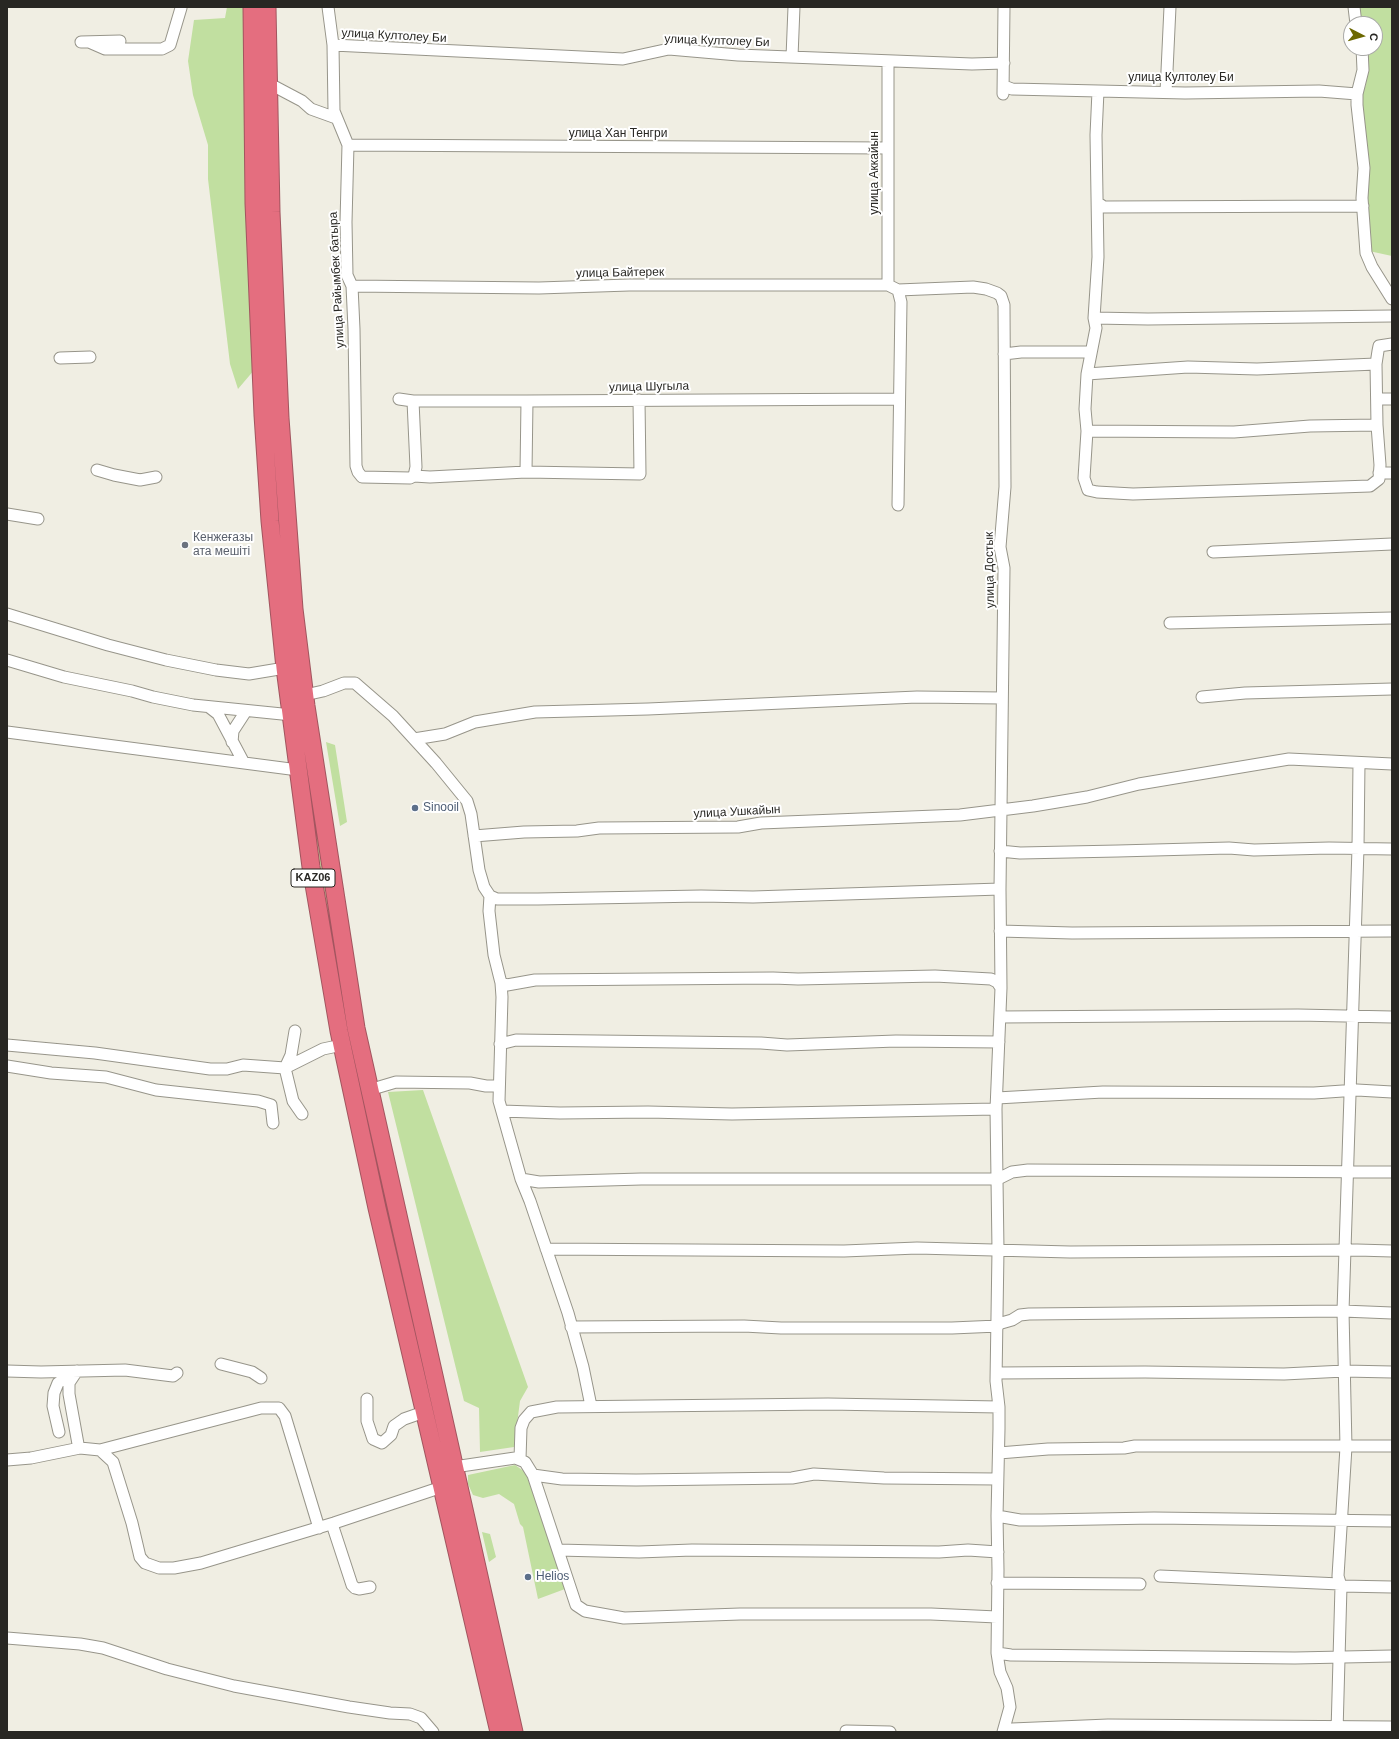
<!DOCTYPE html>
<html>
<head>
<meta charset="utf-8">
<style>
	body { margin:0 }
	#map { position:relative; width:1399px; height:1739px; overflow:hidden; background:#f0eee3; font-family:Arial,sans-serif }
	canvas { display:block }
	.frame { position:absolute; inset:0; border:8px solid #282723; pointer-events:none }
	.north { position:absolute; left:1343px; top:16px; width:40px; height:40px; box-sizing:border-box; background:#fff; border:1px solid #a9a9a7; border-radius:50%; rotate:96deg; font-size:11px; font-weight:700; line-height:16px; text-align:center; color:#282723 }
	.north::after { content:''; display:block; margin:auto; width:14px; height:18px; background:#6c6800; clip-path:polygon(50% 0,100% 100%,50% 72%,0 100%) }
</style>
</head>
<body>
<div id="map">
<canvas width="1399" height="1739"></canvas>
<div class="frame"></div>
<div class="north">С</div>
</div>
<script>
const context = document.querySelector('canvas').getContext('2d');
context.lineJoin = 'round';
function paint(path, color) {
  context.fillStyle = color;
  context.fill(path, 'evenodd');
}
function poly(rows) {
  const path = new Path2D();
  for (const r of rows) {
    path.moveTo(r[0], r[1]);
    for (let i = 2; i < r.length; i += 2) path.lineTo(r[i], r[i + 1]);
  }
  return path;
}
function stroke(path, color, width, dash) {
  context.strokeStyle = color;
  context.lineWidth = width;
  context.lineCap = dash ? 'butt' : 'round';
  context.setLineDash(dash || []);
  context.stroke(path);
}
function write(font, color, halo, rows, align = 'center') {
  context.font = font + ' Arial,sans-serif';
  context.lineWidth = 4;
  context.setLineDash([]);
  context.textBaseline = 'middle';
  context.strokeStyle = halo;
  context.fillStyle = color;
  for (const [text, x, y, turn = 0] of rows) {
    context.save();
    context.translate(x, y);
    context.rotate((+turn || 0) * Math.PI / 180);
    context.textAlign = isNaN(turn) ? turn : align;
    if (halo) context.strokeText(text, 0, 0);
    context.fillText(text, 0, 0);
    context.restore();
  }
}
paint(poly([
	[227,7,250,7,255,369,238,389,230,364,208,179,208,145,193,95,188,61,194,20,225,18],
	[1359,7,1392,7,1392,256,1369,251,1358,98,1366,85,1367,62,1364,48,1375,48,1375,24,1359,24],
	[326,742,335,745,347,822,340,826],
	[304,749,450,1473,444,1475,394,1253,329,934,318,861],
	[423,1090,528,1387,520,1401,514,1447,480,1452,479,1408,464,1401,388,1092],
	[515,1465,528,1474,565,1589,538,1599,523,1527,520,1524,514,1504,499,1494,483,1498,473,1495,468,1484,468,1475],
	[482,1532,490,1534,496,1557,489,1562]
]), '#c1dfa0');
const minor = poly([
	[328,7,333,45,334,111,348,145,346,222,347,275,352,286,354,329,356,466,358,472,362,477,410,478,414,476,416,467,413,401],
	[1354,7,1356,24],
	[81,42,120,41],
	[89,42,105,49,162,49,170,45,181,8],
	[333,45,623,59,669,49,738,55,972,64,1004,63],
	[1362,48,1363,70,1357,94,1357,105,1364,168,1362,198,1366,253,1372,267,1392,299],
	[792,57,794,7],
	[268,83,302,101,311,109,336,118],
	[1004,86,1012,89,1185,93,1319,91,1357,94],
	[1098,91,1096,135,1098,257,1094,318,1096,328,1087,374,1085,409,1087,431,1084,478,1088,490,1097,492,1133,494,1370,486,1379,479,1380,465,1377,425,1376,364,1378,351,1379,346,1392,344],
	[1166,92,1170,7],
	[1003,94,1004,7],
	[348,145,888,148],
	[1098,203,1104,207,1363,206],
	[888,285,888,61],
	[352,286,539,288,629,285,888,285,898,290],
	[898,290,973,287,986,289,997,293,1001,296,1004,305,1005,487,1000,547,1004,568,1000,889,1001,988,996,1109,998,1250,996,1381,999,1407,999,1429,997,1516,998,1570,997,1653,1000,1672,1007,1688,1010,1707,1003,1732],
	[898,290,901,302,898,505],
	[1094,318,1148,319,1392,316],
	[1004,354,1021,352,1091,352],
	[60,358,90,357],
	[1087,374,1188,367,1257,369,1376,364],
	[399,399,413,401,527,401,899,399],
	[1377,399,1392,399],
	[1087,431,1234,432,1310,426,1377,425],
	[97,470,114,475,140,480,156,477],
	[526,472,527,401],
	[1379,473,1392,473],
	[414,476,430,477,526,472,640,474,639,400],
	[7,514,38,519],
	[1213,552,1392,544],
	[7,614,108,645,166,660,216,670,249,674,285,668],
	[1170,623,1392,618],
	[7,660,64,677,132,691,153,697,193,705,292,715],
	[305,695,323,691,344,683,355,683,393,716,436,763,467,801,471,814,479,870,484,887,490,896,489,911,494,955,501,983,502,997,499,1101,521,1179,530,1201,568,1313,583,1367,591,1406],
	[1202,697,1245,693,1392,689],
	[209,707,218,714,244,763],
	[7,732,298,770],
	[414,739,445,734,475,722,535,712,648,709,917,697,1002,698],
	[232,742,233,731,246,711],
	[474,836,524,832,577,831,599,828,738,827,761,823,960,815,1033,806,1087,797,1139,784,1289,759,1392,764],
	[1000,851,1020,853,1118,851,1229,848,1254,850,1329,848,1392,849],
	[490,896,497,899,538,899,701,896,753,897,1000,889],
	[1000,931,1072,933,1392,931],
	[501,983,507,985,535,980,773,978,798,979,935,976,991,979,997,982,1001,988],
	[1000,1017,1298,1015,1392,1017],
	[295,1031,291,1055,285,1068,293,1101,302,1114],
	[500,1044,516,1040,761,1043,787,1045,896,1041,999,1042],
	[7,1045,95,1053,210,1069,227,1069,243,1065,285,1068,323,1049,342,1045],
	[7,1066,51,1073,106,1077,156,1090,258,1101,271,1105,273,1123],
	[369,1090,396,1082,470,1083,486,1086,498,1086],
	[997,1098,1103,1092,1314,1093,1357,1090,1392,1092],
	[502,1111,560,1113,648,1112,732,1114,996,1109],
	[521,1179,539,1182,641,1179,998,1179,1012,1172,1028,1170,1392,1172],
	[546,1249,844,1251,917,1248,1070,1252,1357,1250,1392,1251],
	[998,1324,1012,1320,1020,1315,1029,1314,1343,1311,1392,1313],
	[571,1327,744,1326,781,1328,952,1328,998,1326],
	[221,1364,252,1372,261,1378],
	[7,1371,41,1372,125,1370,173,1376,177,1373],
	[77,1371,69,1383,69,1394,78,1444],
	[997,1373,1145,1372,1284,1374,1344,1371,1392,1372],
	[367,1399,367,1421,373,1439,382,1443,391,1435,394,1426,404,1419,424,1412],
	[59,1432,53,1406,54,1393,58,1383,75,1372],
	[100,1450,113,1462,132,1523,140,1557,145,1563,159,1568,174,1568,201,1563,334,1523,442,1487],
	[999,1453,1048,1449,1124,1448,1135,1446,1392,1446],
	[520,1459,521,1428,524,1420,531,1412,557,1407,828,1404,999,1407],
	[7,1460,31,1458,80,1448,100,1450,261,1408,279,1408,285,1416,319,1528],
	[454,1467,515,1458,525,1462,533,1475,576,1605,585,1611,624,1618,740,1614,931,1614,997,1617],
	[533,1475,562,1479,636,1480,792,1478,814,1474,884,1478,997,1479],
	[997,1516,1020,1520,1042,1520,1154,1518,1392,1521],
	[332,1524,352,1585,355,1588,359,1589,370,1587],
	[558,1550,639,1552,692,1550,939,1552,968,1550,998,1552],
	[1160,1576,1340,1584],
	[997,1583,1140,1584],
	[1341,1586,1392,1587],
	[7,1638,80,1644,103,1648,167,1669,234,1686,349,1707,390,1713,410,1714,421,1718,433,1732],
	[997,1653,1011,1655,1295,1658,1392,1656],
	[846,1731,890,1732],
	[1004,1731,1012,1729,1108,1725,1392,1727],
	[1337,1732,1341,1586,1338,1576,1346,1447,1343,1311,1358,848,1359,763]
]);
const highway = poly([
	[252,7,254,203,263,415,270,521,285,668,311,867,339,1031,377,1208,499,1732],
	[267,7,271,212,280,418,294,609,306,706,356,1028,514,1732]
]);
stroke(minor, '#97958a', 13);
stroke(highway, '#a2555f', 19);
stroke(minor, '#fff', 11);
stroke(highway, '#e46e7f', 17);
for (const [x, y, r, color] of [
	[185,545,4,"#6b7280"],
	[415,808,4,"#5c6f8a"],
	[528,1577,4,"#5c6f8a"]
]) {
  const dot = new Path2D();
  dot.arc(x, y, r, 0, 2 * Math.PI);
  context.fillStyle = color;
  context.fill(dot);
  stroke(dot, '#fff', 1.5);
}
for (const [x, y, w] of [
	[313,878,44]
]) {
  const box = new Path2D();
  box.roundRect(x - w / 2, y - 9, w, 18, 3);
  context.fillStyle = '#fff';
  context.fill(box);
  stroke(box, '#282723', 1);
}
write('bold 11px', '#282723', null, [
	["KАZ06",313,878]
]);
write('12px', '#282723', '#fff', [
	["улица Култолеу Би",394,36,3],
	["улица Култолеу Би",717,41,2],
	["улица Култолеу Би",1181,78],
	["улица Хан Тенгри",618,134],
	["улица Аккайын",875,173,-90],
	["улица Байтерек",620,273,-1],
	["улица Райымбек батыра",337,280,-93],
	["улица Шугыла",649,387,-1],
	["улица Достык",990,570,-91],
	["улица Ушкайын",737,812,-3]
]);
write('12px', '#5b616d', '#fff', [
	["Кенжеғазы",193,538],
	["ата мешіті",193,552]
], 'left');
write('12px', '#4e5e75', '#fff', [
	["Sinooil",423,808],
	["Helios",536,1577]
], 'left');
</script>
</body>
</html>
